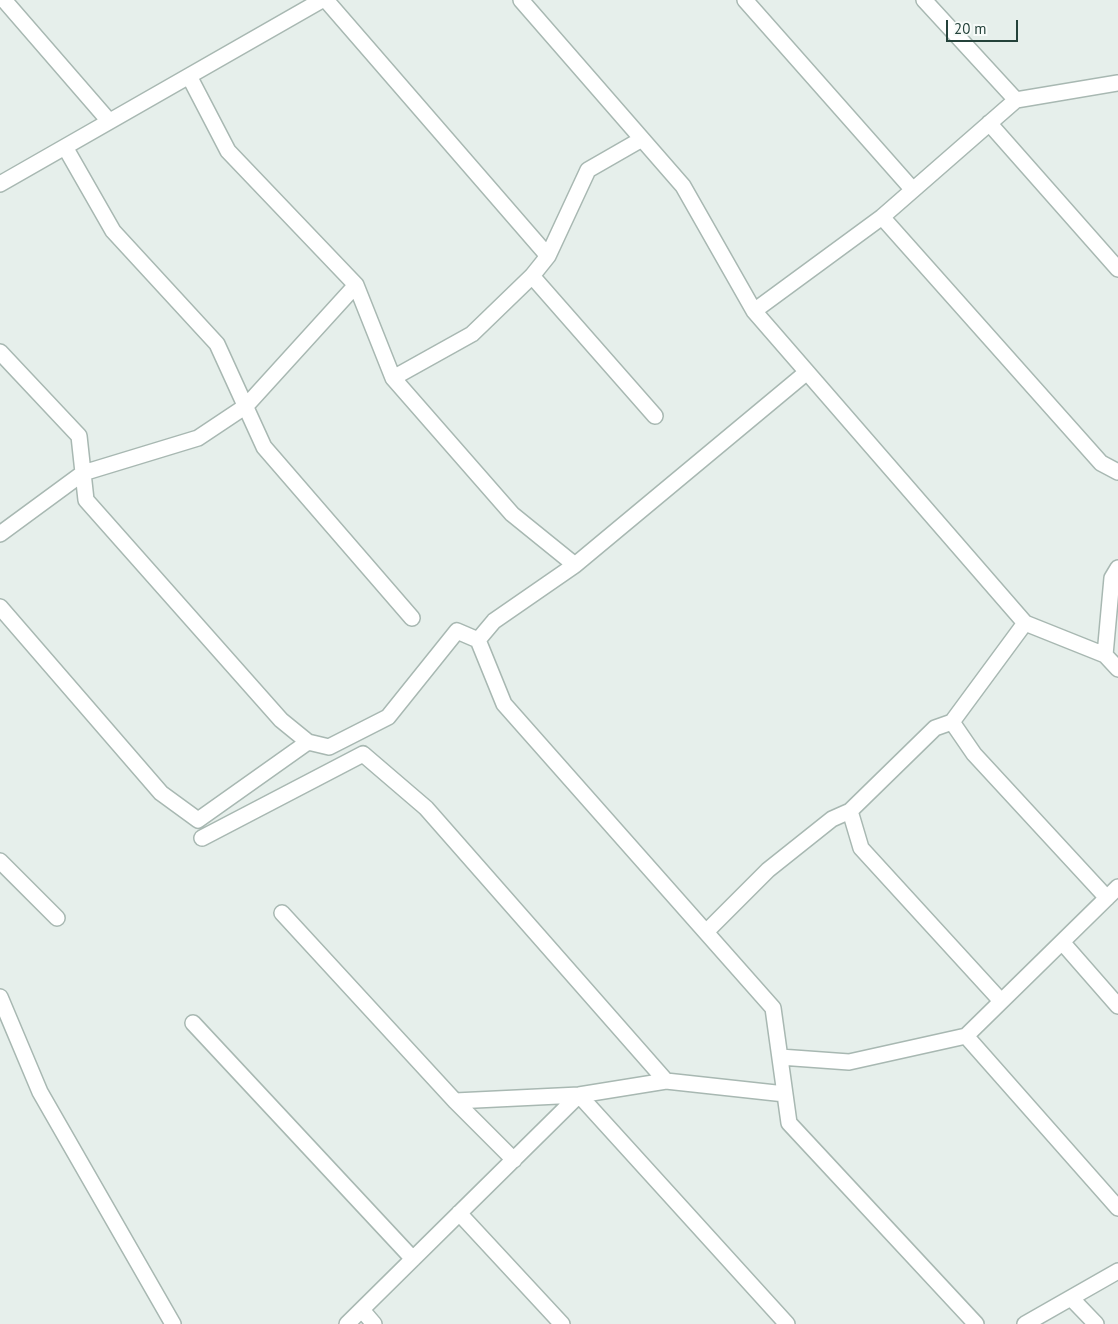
<!DOCTYPE html>
<html>
<head>
<meta charset="utf-8">
<style>
	body { margin:0 }
	#map { position:relative; width:1118px; height:1324px; overflow:hidden; background:#e6efeb; font-family:"PT Sans",sans-serif }
	canvas { display:block }
	.scale { position:absolute; left:946px; top:20px; width:72px; height:22px; box-sizing:border-box; border:2px solid #24423a; border-top:0; padding-left:6px; font-size:15px; line-height:18px; white-space:nowrap; color:#24423a; -webkit-text-stroke:4px #f7fbf9; paint-order:stroke }
</style>
</head>
<body>
<div id="map">
<canvas width="1118" height="1324"></canvas>
<div class="scale">20 m</div>
</div>
<script>
const context = document.querySelector('canvas').getContext('2d');
context.lineJoin = 'round';
function poly(rows) {
  const path = new Path2D();
  for (const r of rows) {
    path.moveTo(r[0], r[1]);
    for (let i = 2; i < r.length; i += 2) path.lineTo(r[i], r[i + 1]);
  }
  return path;
}
function stroke(path, color, width, dash) {
  context.strokeStyle = color;
  context.lineWidth = width;
  context.lineCap = dash ? 'butt' : 'round';
  context.setLineDash(dash || []);
  context.stroke(path);
}
const street = poly([
	[4,0,109,121],
	[326,0,548,256],
	[521,0,683,186,754,311,1025,623,1105,655,1118,669],
	[745,0,913,190],
	[924,0,1016,100],
	[189,76,228,151,356,285,393,378,512,514,575,565],
	[989,123,1118,269],
	[65,147,113,231,217,344,264,447,412,618],
	[0,184,322,0],
	[882,217,1101,463,1118,472],
	[532,276,655,416],
	[754,311,882,217,1016,100,1118,83],
	[0,352,79,436,86,500,281,720,308,742,329,747,388,717,457,631,478,640,494,621,575,565,807,372],
	[393,378,472,334,532,276,548,256,588,170,642,139],
	[0,534,83,473,198,438,246,406,356,285],
	[0,607,161,793,198,820,308,742],
	[478,640,504,704,773,1008,789,1123,976,1324],
	[1105,655,1112,578,1118,568],
	[952,722,974,754,1107,898],
	[850,811,861,848,1001,1001],
	[202,838,363,754,426,808,666,1081],
	[0,861,57,918],
	[282,913,455,1101,514,1160],
	[706,932,768,870,832,819,850,811,935,728,952,722,1025,623],
	[1062,942,1118,1006],
	[0,997,40,1092,173,1324],
	[193,1023,413,1259],
	[966,1036,1118,1208],
	[780,1057,849,1062,966,1036,1118,887],
	[455,1101,579,1095,666,1081,785,1094],
	[459,1213,562,1324],
	[1071,1298,1096,1324],
	[362,1310,374,1324],
	[347,1324,579,1095,787,1324],
	[1025,1324,1118,1271]
]);
stroke(street, '#a8b8b2', 18);
stroke(street, '#fff', 15);
</script>
</body>
</html>
